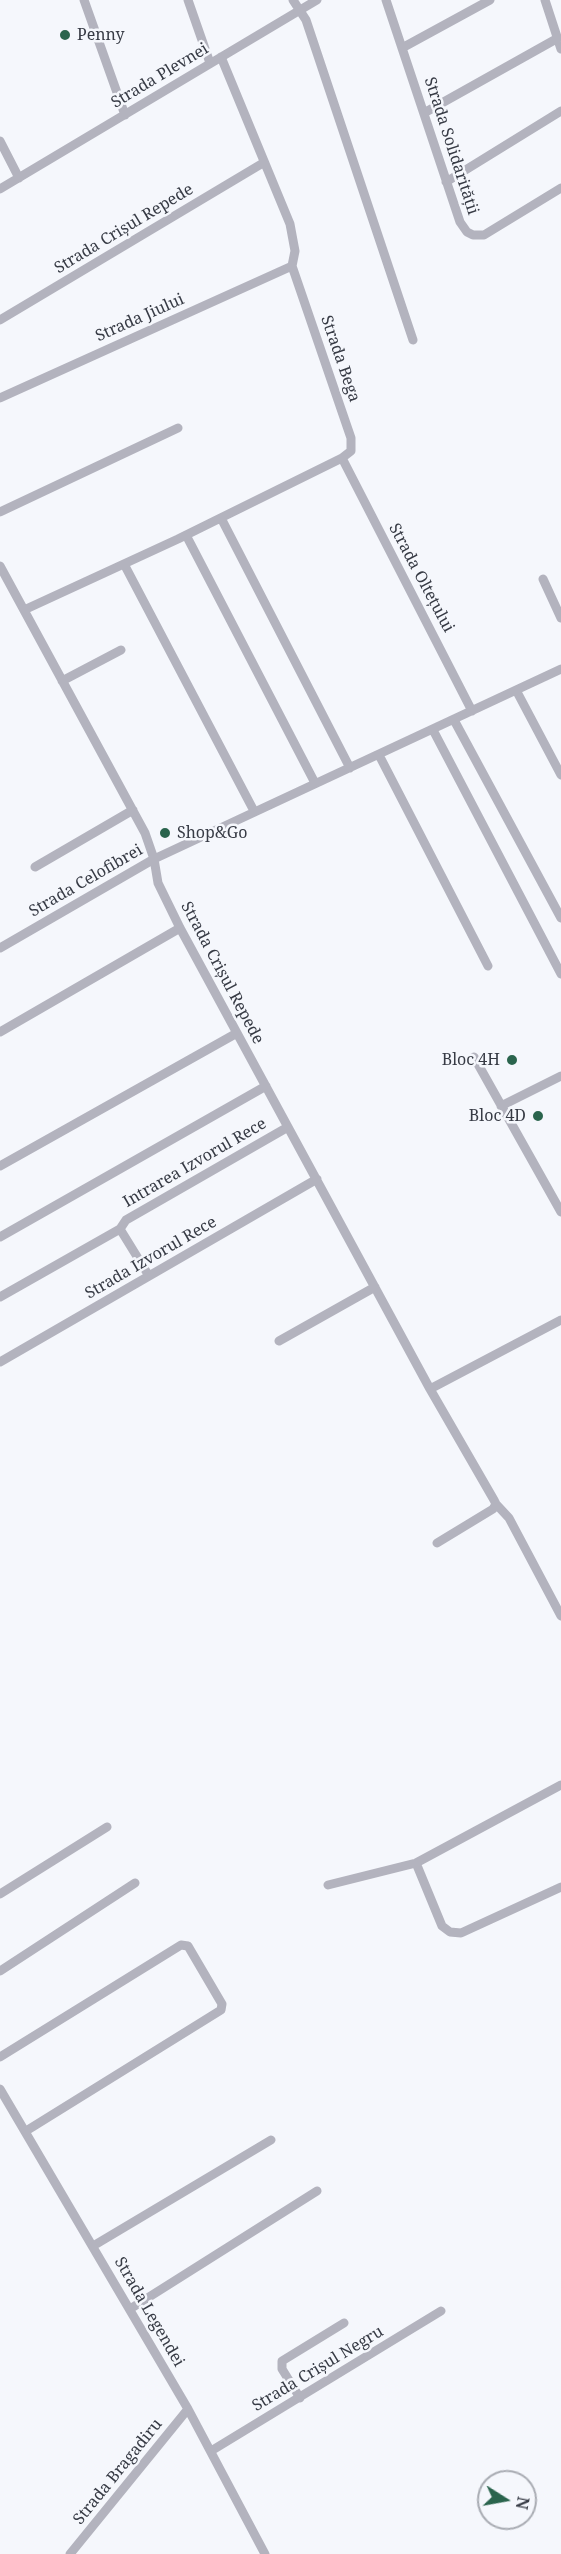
<!DOCTYPE html>
<html>
<head>
<meta charset="utf-8">
<style>
	body { margin:0 }
	#map { position:relative; width:561px; height:2554px; overflow:hidden; background:#f5f7fc; font-family:"Noto Serif",serif }
	canvas { display:block }
	.north { position:absolute; left:477px; top:2470px; width:60px; height:60px; box-sizing:border-box; background:#f5f7fc; border:2px solid #a9acb3; border-radius:50%; rotate:101deg; font-size:16px; font-weight:700; line-height:24px; text-align:center; color:#373b45 }
	.north::after { content:''; display:block; margin:auto; width:21px; height:27px; background:#2a644d; clip-path:polygon(50% 0,100% 100%,50% 72%,0 100%) }
</style>
</head>
<body>
<div id="map">
<canvas width="561" height="2554"></canvas>
<div class="north">N</div>
</div>
<script>
const context = document.querySelector('canvas').getContext('2d');
context.lineJoin = 'round';
function poly(rows) {
  const path = new Path2D();
  for (const r of rows) {
    path.moveTo(r[0], r[1]);
    for (let i = 2; i < r.length; i += 2) path.lineTo(r[i], r[i + 1]);
  }
  return path;
}
function stroke(path, color, width, dash) {
  context.strokeStyle = color;
  context.lineWidth = width;
  context.lineCap = dash ? 'butt' : 'round';
  context.setLineDash(dash || []);
  context.stroke(path);
}
function write(font, color, halo, rows, align = 'center') {
  context.font = font + ' "Noto Serif",serif';
  context.lineWidth = 5;
  context.setLineDash([]);
  context.textBaseline = 'middle';
  context.strokeStyle = halo;
  context.fillStyle = color;
  for (const [text, x, y, turn = 0] of rows) {
    context.save();
    context.translate(x, y);
    context.rotate((+turn || 0) * Math.PI / 180);
    context.textAlign = isNaN(turn) ? turn : align;
    if (halo) context.strokeText(text, 0, 0);
    context.fillText(text, 0, 0);
    context.restore();
  }
}
stroke(poly([
	[84,0,125,115],
	[188,0,210,63],
	[293,0,306,20,413,340],
	[386,0,460,222,467,232,473,235,484,235,561,188],
	[545,0,561,49],
	[402,48,490,0],
	[221,57,290,224,295,251,292,266],
	[424,113,558,38],
	[0,141,19,178],
	[446,182,561,111],
	[0,189,317,0],
	[0,320,263,163],
	[0,398,292,266],
	[342,458,472,711],
	[0,512,178,428],
	[221,518,350,768],
	[186,535,315,783],
	[124,564,254,811],
	[0,566,145,833,154,859,158,883,180,928,430,1389,494,1500,496,1504,493,1509,437,1543],
	[543,579,561,618],
	[24,610,178,539,342,458,351,451,351,438,292,266],
	[62,681,121,650],
	[516,690,561,775],
	[454,720,561,918],
	[433,730,561,974],
	[379,755,488,966],
	[35,867,133,810],
	[0,948,154,859,561,669],
	[0,1032,180,928],
	[474,1057,561,1212],
	[501,1106,561,1076],
	[0,1166,237,1033],
	[120,1229,149,1276],
	[0,1237,266,1086],
	[0,1297,120,1229,126,1220,288,1127],
	[279,1341,375,1287],
	[0,1362,317,1179],
	[430,1389,561,1320],
	[496,1504,509,1518,561,1616],
	[416,1863,442,1926,450,1932,461,1933,561,1887],
	[328,1885,416,1863,561,1785],
	[0,1894,107,1827],
	[0,1971,135,1883],
	[0,2057,181,1945,188,1946,222,2004,221,2010,26,2131],
	[0,2089,188,2409,265,2554],
	[93,2246,271,2140],
	[130,2309,317,2191],
	[300,2398,282,2369,282,2361,344,2323],
	[211,2451,441,2311],
	[70,2554,188,2409]
]), '#b3b3be', 9);
for (const [x, y, r, color] of [
	[65,35,6,"#2a644d"],
	[165,833,6,"#2a644d"],
	[512,1060,6,"#2a644d"],
	[538,1116,6,"#2a644d"]
]) {
  const dot = new Path2D();
  dot.arc(x, y, r, 0, 2 * Math.PI);
  context.fillStyle = color;
  context.fill(dot);
  stroke(dot, '#f5f7fc', 2);
}
write('16px', '#373b45', '#f5f7fc', [
	["Penny",77,35],
	["Shop&Go",177,833],
	["Bloc 4H",500,1060,"right"],
	["Bloc 4D",526,1116,"right"]
], 'left');
write('16px', '#373b45', '#f5f7fc', [
	["Strada Plevnei",160,76,-31],
	["Strada Solidarității",451,146,72],
	["Strada Crișul Repede",124,229,-31],
	["Strada Jiului",140,318,-24],
	["Strada Bega",340,359,71],
	["Strada Oltețului",421,578,62],
	["Strada Celofibrei",86,881,-30],
	["Strada Crișul Repede",222,973,62],
	["Intrarea Izvorul Rece",195,1163,-30],
	["Strada Izvorul Rece",151,1258,-30],
	["Strada Legendei",149,2312,60],
	["Strada Crișul Negru",318,2369,-31],
	["Strada Bragadiru",118,2472,-51]
]);
</script>
</body>
</html>
